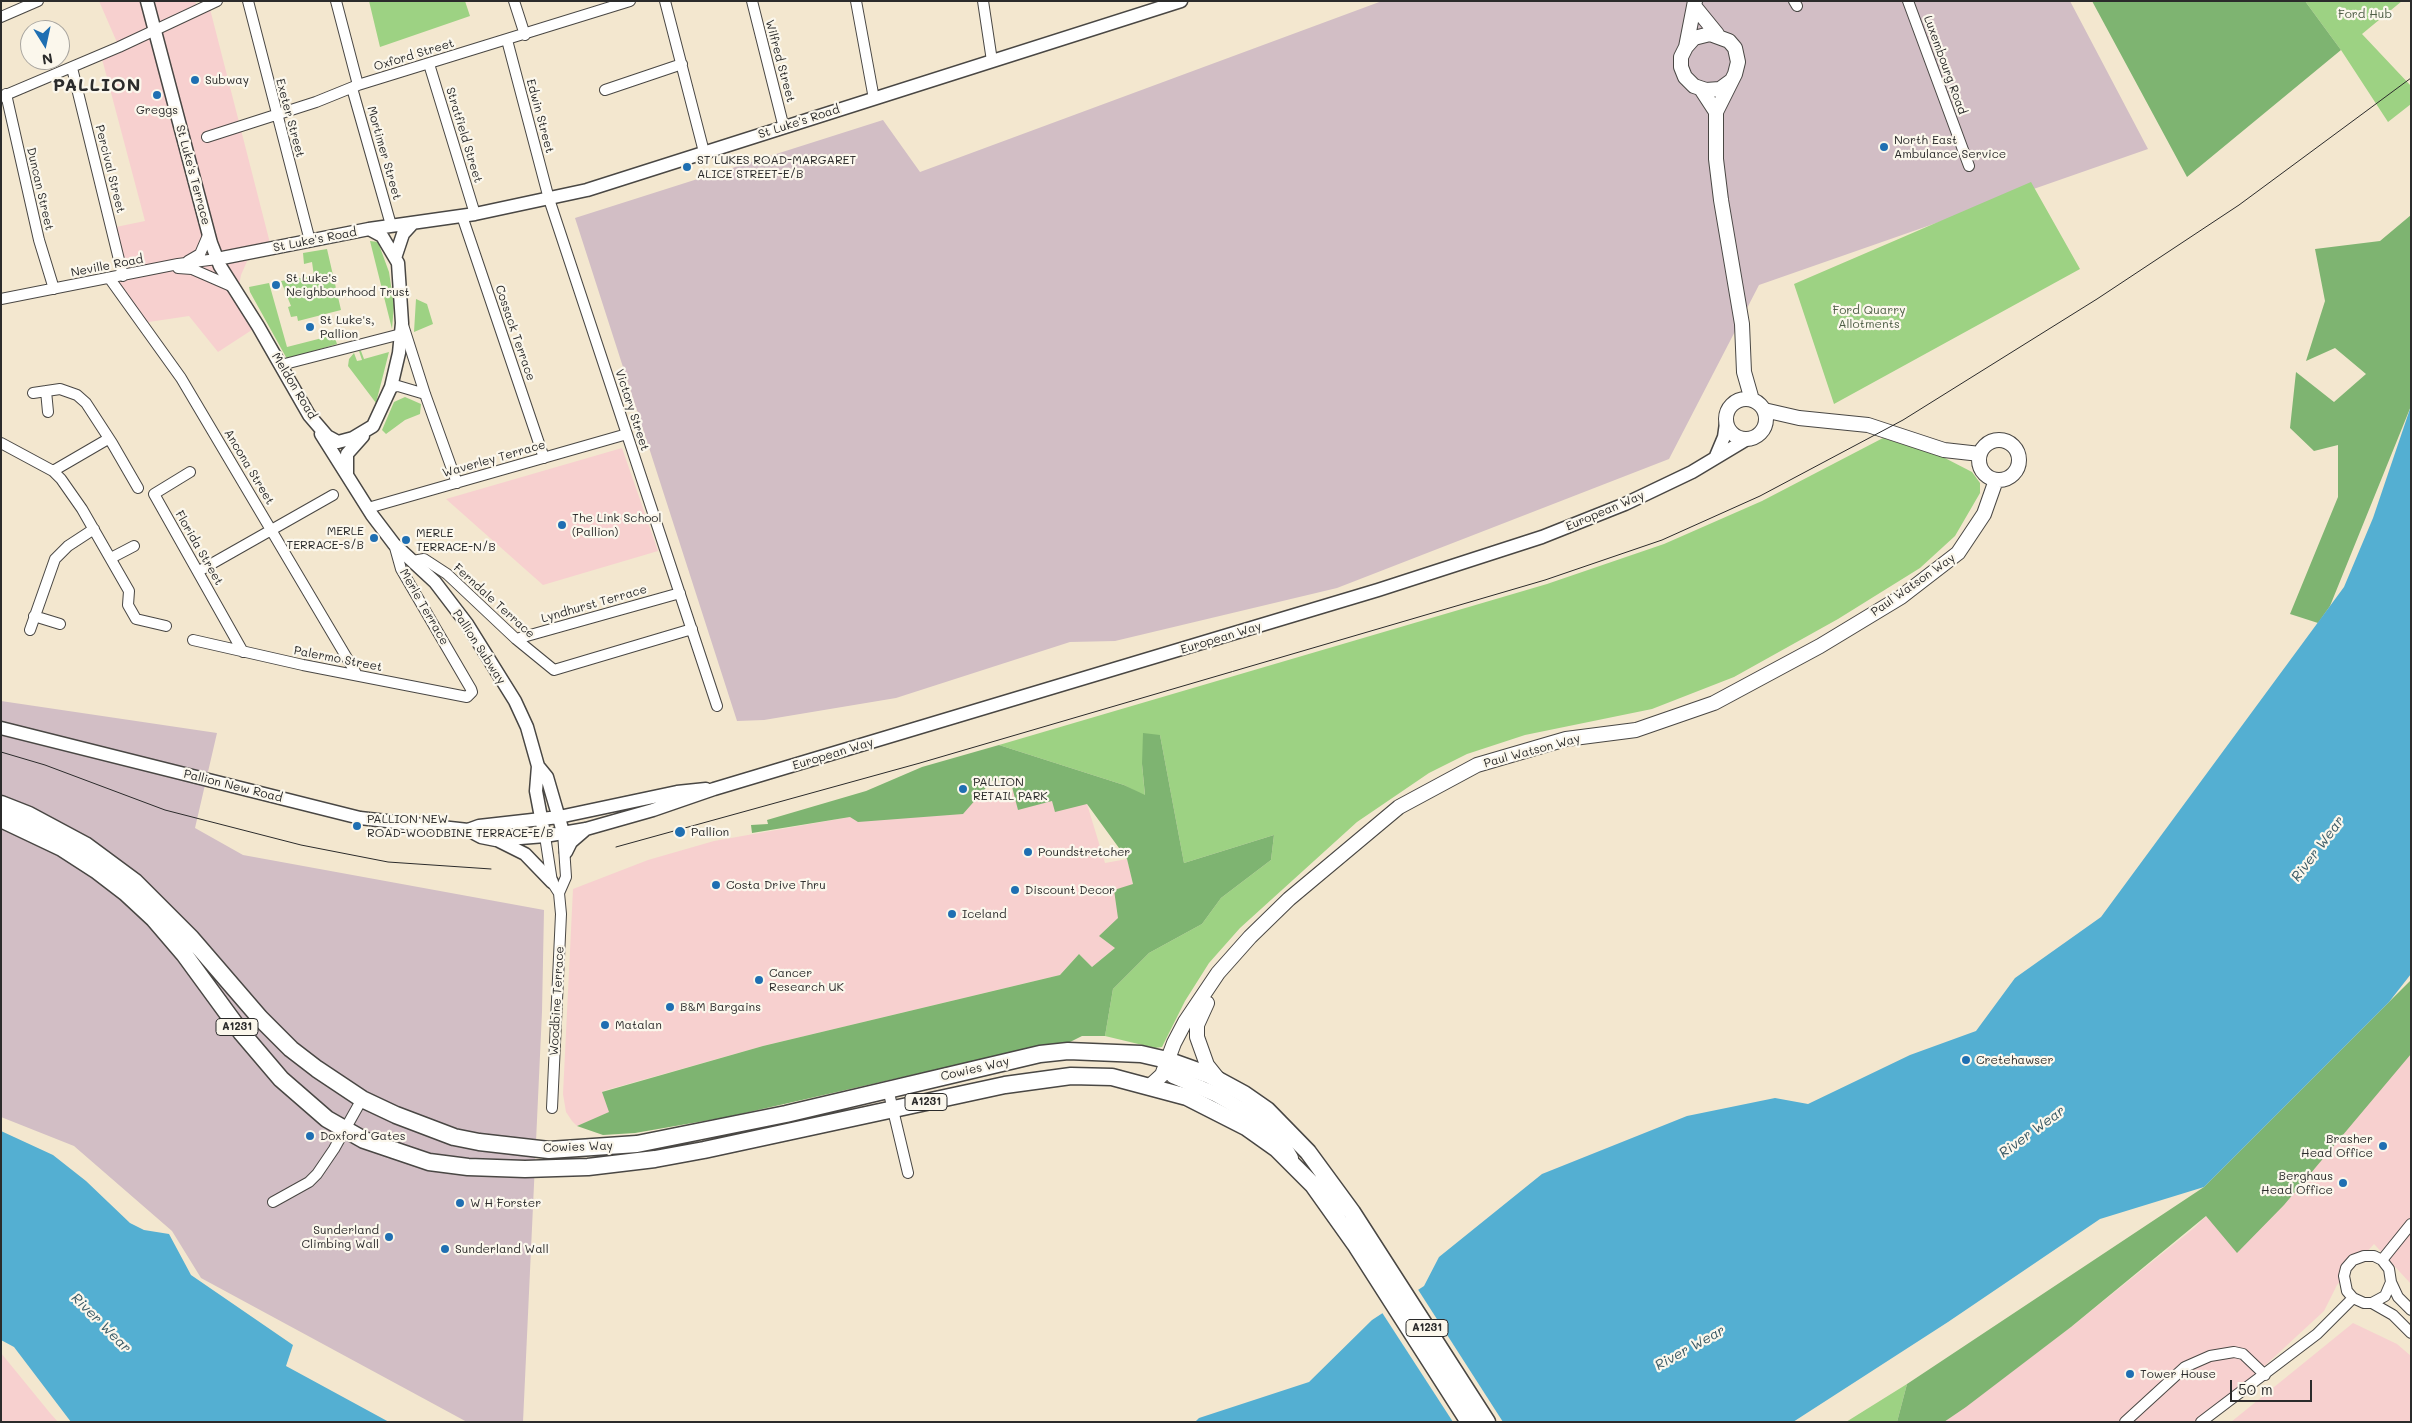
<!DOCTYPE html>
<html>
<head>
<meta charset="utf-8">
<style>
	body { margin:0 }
	#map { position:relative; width:2412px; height:1423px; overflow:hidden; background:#f3e7cf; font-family:Mali,sans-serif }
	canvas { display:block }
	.frame { position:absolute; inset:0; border:2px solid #2b2b2b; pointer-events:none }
	.north { position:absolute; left:20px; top:20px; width:50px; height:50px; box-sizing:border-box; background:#fbf7ec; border:1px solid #a8a59f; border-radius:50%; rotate:170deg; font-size:14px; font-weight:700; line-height:20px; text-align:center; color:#2b2b2b }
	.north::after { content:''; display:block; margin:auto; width:18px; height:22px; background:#1f6fb2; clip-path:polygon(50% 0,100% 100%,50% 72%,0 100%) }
	.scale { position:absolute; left:2230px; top:1380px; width:82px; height:22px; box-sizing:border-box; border:2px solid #2b2b2b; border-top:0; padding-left:6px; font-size:15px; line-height:18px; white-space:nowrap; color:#2b2b2b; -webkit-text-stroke:4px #fbf7ec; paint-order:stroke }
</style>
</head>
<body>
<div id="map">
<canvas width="2412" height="1423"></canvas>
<div class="frame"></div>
<div class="north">N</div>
<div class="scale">50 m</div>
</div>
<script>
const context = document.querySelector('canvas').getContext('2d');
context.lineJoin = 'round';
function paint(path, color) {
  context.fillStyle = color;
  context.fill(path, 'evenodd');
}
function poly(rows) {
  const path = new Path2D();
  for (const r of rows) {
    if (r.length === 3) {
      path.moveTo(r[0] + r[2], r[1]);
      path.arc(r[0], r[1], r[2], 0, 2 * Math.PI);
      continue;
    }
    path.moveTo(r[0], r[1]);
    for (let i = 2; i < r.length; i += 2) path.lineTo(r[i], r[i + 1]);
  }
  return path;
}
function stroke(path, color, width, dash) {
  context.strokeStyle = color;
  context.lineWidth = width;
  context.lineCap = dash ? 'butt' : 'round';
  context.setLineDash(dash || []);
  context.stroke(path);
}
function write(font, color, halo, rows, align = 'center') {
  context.font = font + ' Mali,sans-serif';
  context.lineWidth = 4.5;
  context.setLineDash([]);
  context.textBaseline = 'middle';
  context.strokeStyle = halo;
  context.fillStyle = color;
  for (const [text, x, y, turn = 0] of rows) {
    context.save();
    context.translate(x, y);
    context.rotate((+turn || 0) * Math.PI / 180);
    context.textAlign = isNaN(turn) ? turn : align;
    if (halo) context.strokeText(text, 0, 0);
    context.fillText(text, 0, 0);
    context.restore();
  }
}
paint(poly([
	[99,1,195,1,198,9,209,5,271,247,248,259,241,275,237,296,258,326,218,352,189,316,142,323,110,279,123,276,111,228,145,221,101,55,119,47],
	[622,448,658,551,543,585,446,499],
	[997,791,1051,793,1087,804,1105,863,1127,859,1133,884,1118,918,1115,948,1092,967,1079,954,1060,975,763,1046,603,1091,610,1112,577,1126,572,1121,566,1112,563,1094,573,889,648,860,714,841],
	[2411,1033,2411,1284,2374,1244,2337,1285,2324,1311,2204,1422,1944,1422,2071,1327,2194,1228,2301,1122],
	[2353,1323,2397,1344,2411,1356,2411,1422,2231,1422],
	[1,1353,50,1413,58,1422,1,1422]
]), '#f7d0cf');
paint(poly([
	[1382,1,2070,1,2148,149,1759,285,1669,459,1337,588,1115,641,1070,642,896,698,764,720,737,721,575,218,883,120,920,172],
	[1,701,217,733,195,828,243,855,544,910,542,1012,523,1422,467,1422,201,1278,172,1231,74,1146,1,1117]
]), '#d2bec5');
paint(poly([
	[369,1,465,1,470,16,380,47],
	[2305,1,2402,1,2362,34,2411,86,2411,104,2388,122,2341,50],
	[2031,182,2080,269,1834,404,1794,284],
	[370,241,378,242,389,272,394,305,392,329],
	[327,249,341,310,298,321,297,316,291,317,288,307,291,306,281,281,314,276,312,262,304,264,303,253],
	[269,283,287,347,334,335,337,344,287,359,250,292,249,287],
	[416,299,427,304,433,324,414,332],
	[359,351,361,351,364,359,389,352,376,403,348,366,349,359,354,353,357,361,362,360],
	[405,397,421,404,420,414,405,420,386,434,382,430,394,402],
	[1883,438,1941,456,1972,472,1980,483,1980,493,1955,536,1920,568,1838,619,1734,677,1652,709,1525,735,1467,754,1429,773,1357,822,1240,928,1209,963,1185,1001,1162,1047,1155,1048,1105,1036,1113,989,1149,953,1202,924,1221,898,1271,860,1274,835,1184,863,1160,735,1142,764,1145,796,1124,785,999,745,1547,584,1664,544,1762,501],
	[1907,1384,1897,1422,1846,1422]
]), '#9dd283');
paint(poly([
	[2092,1,2305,1,2341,50,2187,177],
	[2411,215,2411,406,2330,606,2318,623,2290,614,2338,497,2338,445,2314,451,2290,428,2296,372,2334,402,2366,374,2335,348,2306,361,2325,301,2315,249,2380,241],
	[1143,733,1160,735,1184,863,1274,835,1271,860,1221,898,1202,924,1149,953,1113,989,1105,1036,1082,1036,1068,1043,1026,1049,727,1117,635,1133,603,1135,577,1126,609,1112,602,1092,763,1046,1060,975,1079,954,1092,967,1115,948,1099,936,1118,918,1114,890,1133,884,1127,859,1087,804,1055,812,1052,801,1018,810,1010,779,992,781,963,814,858,822,850,817,752,833,751,825,768,824,767,820,866,791,922,767,999,745,1124,785,1145,795,1142,764],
	[2411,980,2411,1054,2284,1205,2237,1253,2206,1216,2071,1327,1966,1407,1944,1422,1897,1422,1907,1384,2204,1187]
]), '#7eb471');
paint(poly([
	[2411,406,2411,974,2389,1002,2204,1187,2100,1219,1948,1322,1793,1422,1195,1422,1199,1418,1309,1382,1372,1320,1424,1286,1439,1257,1542,1174,1687,1116,1775,1098,1808,1104,1910,1055,1976,1031,2015,978,2101,917,2344,587,2373,518],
	[1,1131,53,1155,86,1181,130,1223,144,1230,169,1234,191,1275,293,1345,286,1366,389,1422,71,1422,14,1347,1,1340]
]), '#54afd2');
paint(poly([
	[1417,1288,1503,1422,1453,1422,1381,1311]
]), '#f3e7cf');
const minor = poly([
	[248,1,310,241],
	[336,1,358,85],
	[514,1,525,35],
	[665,1,704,152],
	[752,1,784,128],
	[856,1,874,99],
	[983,1,992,61],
	[1794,1,1797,6],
	[1908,1,1969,166],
	[1,17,38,1],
	[507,40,549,199,717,706],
	[429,64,475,214],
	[72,68,123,276],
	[352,88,391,225],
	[605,90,682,64],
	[6,94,39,240,54,289],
	[1,97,119,47,217,1],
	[207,137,316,102,358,85,630,1],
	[462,216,544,458],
	[188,261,200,254,209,233],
	[178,268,192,269,231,286],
	[110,279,181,378,357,675],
	[1,299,178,264,217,259],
	[403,325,425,394,457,483],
	[281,365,401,334],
	[391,387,398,386,425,394],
	[46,391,48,412],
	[33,393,60,389,77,395,86,403,112,443,138,488],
	[1,443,53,471,61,479,82,509,129,591,128,605,136,619,166,626],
	[53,471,108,439],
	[190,472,154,494,243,652],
	[368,508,627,434],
	[111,558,134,546],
	[413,561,424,559,447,574,516,639,554,670,692,629],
	[199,571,333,495],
	[34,616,60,624],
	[30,630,55,559,68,546,94,529],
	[516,639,680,593],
	[193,640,303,665,467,697,472,692,471,689,401,569,394,544],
	[545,836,552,882,559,893,561,914,552,1108],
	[559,893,566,877,563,832],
	[888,1089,908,1173],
	[273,1202,309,1182,317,1174,334,1149,362,1099],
	[2382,1260,2411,1224],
	[2391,1282,2385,1296,2372,1303,2364,1303,2353,1298,2347,1291,2344,1276,2346,1268,2353,1260,2364,1256,2374,1256,2382,1260,2389,1269,2391,1282,2398,1297,2411,1310],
	[2372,1303,2393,1315,2411,1333],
	[2125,1422,2185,1367,2210,1356,2234,1352,2243,1354,2265,1375],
	[2201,1422,2317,1334,2353,1298]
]);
const tertiary = poly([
	[147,1,211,243,220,266,258,326,309,415,327,436,338,442,353,438,373,426,391,387,399,353,402,323,398,263,382,236,369,229],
	[395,258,403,234,413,223],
	[217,259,369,229,475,214,587,190,1181,1],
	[321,434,372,515,394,544,435,582,467,624,515,701,527,727,538,766,547,777,563,832],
	[1716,456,1724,437,1726,423],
	[347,475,347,454,363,436],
	[1,728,360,818,468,830,481,837,496,840,545,836,586,829,653,810,714,789,1378,590,1542,537,1625,504,1692,472,1747,439],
	[538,766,536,791,543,828],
	[468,830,479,826,559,817,677,792,706,789],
	[497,840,525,854,552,882],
	[566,852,571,842,586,829]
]);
const secondary = poly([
	[1695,7,1717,34],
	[1686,47,1695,1],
	[1701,89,1716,112,1716,159,1721,200,1742,324,1744,372,1752,400],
	[1716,112,1735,74,1738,62,1735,48,1729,41,1710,34,1694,38,1686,47,1681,57,1681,67,1685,77,1694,86,1706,90,1720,89,1731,81],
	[1746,419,20],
	[1764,410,1799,418,1868,425,1944,450,1980,454],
	[1999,460,20],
	[1207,1003,1197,1025,1197,1037,1207,1065,1219,1080],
	[1167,1060,1168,1069,1173,1076,1215,1094,1250,1114,1281,1141,1291,1158],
	[1150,1086,1162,1075,1174,1043,1185,1022,1218,973,1250,937,1289,899,1399,807,1477,765,1566,739,1636,730,1714,703,1820,646,1901,597,1958,553,1984,514,1996,480]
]);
const trunk = poly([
	[1,804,29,815,85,845,135,882,191,938,260,1018,291,1049,317,1069,362,1099,396,1115,454,1137,479,1142,549,1150,637,1144,786,1114,1040,1054,1068,1051,1141,1054,1167,1060,1209,1075,1244,1094,1267,1110,1308,1152,1352,1212,1487,1422],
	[1,819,62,848,96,870,126,893,154,919,184,954,241,1032,281,1079,327,1119,364,1140,429,1162,468,1167,525,1169,588,1167,655,1159,704,1150,1005,1085,1071,1076,1112,1077,1187,1097,1246,1127,1277,1149,1313,1185,1355,1244,1469,1422]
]);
stroke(minor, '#494744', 12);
stroke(tertiary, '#494744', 15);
stroke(secondary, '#494744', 16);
stroke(trunk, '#494744', 19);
stroke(minor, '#fff', 10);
stroke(tertiary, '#fff', 12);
stroke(secondary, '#fff', 14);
stroke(trunk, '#fff', 16);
stroke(poly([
	[1,752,45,765,165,810,301,845,388,862,491,869],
	[616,847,920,763,1545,580,1662,540,1760,496,1903,420,2097,299,2239,205,2411,78]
]), '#2b2b2b', 1);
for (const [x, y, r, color] of [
	[195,80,5,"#1f6fb2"],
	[157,95,5,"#1f6fb2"],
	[1884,147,5,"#1f6fb2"],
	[687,167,5,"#1f6fb2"],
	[276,285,5,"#1f6fb2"],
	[310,327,5,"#1f6fb2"],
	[562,525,5,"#1f6fb2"],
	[374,538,5,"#1f6fb2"],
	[406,540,5,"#1f6fb2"],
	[963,789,5,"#1f6fb2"],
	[357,826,5,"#1f6fb2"],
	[680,832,6,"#1f6fb2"],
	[1028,852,5,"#1f6fb2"],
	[716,885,5,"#1f6fb2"],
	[1015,890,5,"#1f6fb2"],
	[952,914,5,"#1f6fb2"],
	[759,980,5,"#1f6fb2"],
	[670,1007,5,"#1f6fb2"],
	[605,1025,5,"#1f6fb2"],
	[1966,1060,5,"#1f6fb2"],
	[310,1136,5,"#1f6fb2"],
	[2383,1146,5,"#1f6fb2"],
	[2343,1183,5,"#1f6fb2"],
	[460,1203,5,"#1f6fb2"],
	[389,1237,5,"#1f6fb2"],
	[445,1249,5,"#1f6fb2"],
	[2130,1374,5,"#1f6fb2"]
]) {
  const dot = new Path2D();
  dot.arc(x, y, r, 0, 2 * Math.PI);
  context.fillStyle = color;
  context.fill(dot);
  stroke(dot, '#fbf7ec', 2);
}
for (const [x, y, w] of [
	[237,1027,42],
	[926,1102,42],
	[1427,1328,42]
]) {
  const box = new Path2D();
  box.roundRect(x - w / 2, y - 8.5, w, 17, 4);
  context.fillStyle = '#fbf7ec';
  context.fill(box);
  stroke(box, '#2b2b2b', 1);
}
write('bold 11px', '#2b2b2b', null, [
	["A1231",237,1027],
	["A1231",926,1102],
	["A1231",1427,1328]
]);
write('12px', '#4d5d45', '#fbf7ec', [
	["Ford Hub",2365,14],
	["Ford Quarry",1869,310],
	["Allotments",1869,324]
]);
write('12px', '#2b2b2b', '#fbf7ec', [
	["Oxford Street",414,55,-17],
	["Wilfred Street",780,61,75],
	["Luxembourg Road",1945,65,70],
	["Edwin Street",540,116,75],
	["Exeter Street",290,118,75],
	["St Luke's Road",799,122,-18],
	["Stratfield Street",464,135,73],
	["Mortimer Street",384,153,74],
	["Percival Street",110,169,76],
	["St Luke's Terrace",193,175,75],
	["Duncan Street",40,189,77],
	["St Luke's Road",315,240,-11],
	["Neville Road",107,266,-11],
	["Cossack Terrace",515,333,71],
	["Meldon Road",294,386,59],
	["Victory Street",632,410,72],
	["Waverley Terrace",494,459,-16],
	["Ancona Street",249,467,59],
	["European Way",1605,511,-23],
	["Florida Street",199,548,60],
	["Paul Watson Way",1913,585,-35],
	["Ferndale Terrace",494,601,42],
	["Lyndhurst Terrace",594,604,-16],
	["Merle Terrace",424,607,60],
	["European Way",1221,638,-17],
	["Pallion Subway",479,647,57],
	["Palermo Street",338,659,11],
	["Paul Watson Way",1532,751,-15],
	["European Way",833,754,-17],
	["Pallion New Road",233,786,14],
	["Woodbine Terrace",557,1001,-87],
	["Cowies Way",975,1069,-13],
	["Cowies Way",578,1147,-2]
]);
write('12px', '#2b2b2b', '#fbf7ec', [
	["Subway",205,80],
	["Greggs",157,110,"center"],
	["North East",1894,140],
	["Ambulance Service",1894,154],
	["ST LUKES ROAD-MARGARET",697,160],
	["ALICE STREET-E/B",697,174],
	["St Luke's",286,278],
	["Neighbourhood Trust",286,292],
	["St Luke's,",320,320],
	["Pallion",320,334],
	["The Link School",572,518],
	["(Pallion)",572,532],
	["MERLE",364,531,"right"],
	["TERRACE-S/B",364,545,"right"],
	["MERLE",416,533],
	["TERRACE-N/B",416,547],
	["PALLION",973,782],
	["RETAIL PARK",973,796],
	["PALLION NEW",367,819],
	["ROAD-WOODBINE TERRACE-E/B",367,833],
	["Pallion",691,832],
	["Poundstretcher",1038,852],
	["Costa Drive Thru",726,885],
	["Discount Decor",1025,890],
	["Iceland",962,914],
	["Cancer",769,973],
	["Research UK",769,987],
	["B&M Bargains",680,1007],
	["Matalan",615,1025],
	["Cretehawser",1976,1060],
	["Doxford Gates",320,1136],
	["Brasher",2373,1139,"right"],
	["Head Office",2373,1153,"right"],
	["Berghaus",2333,1176,"right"],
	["Head Office",2333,1190,"right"],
	["W H Forster",470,1203],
	["Sunderland",379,1230,"right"],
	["Climbing Wall",379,1244,"right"],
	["Sunderland Wall",455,1249],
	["Tower House",2140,1374]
], 'left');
write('italic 14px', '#395965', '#fbf7ec', [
	["River Wear",2318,849,-53],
	["River Wear",2032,1132,-36],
	["River Wear",101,1323,45],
	["River Wear",1690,1348,-29]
]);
context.letterSpacing = '1px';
write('bold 18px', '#2b2b2b', '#fbf7ec', [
	["PALLION",97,85]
]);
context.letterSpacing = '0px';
</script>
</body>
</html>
